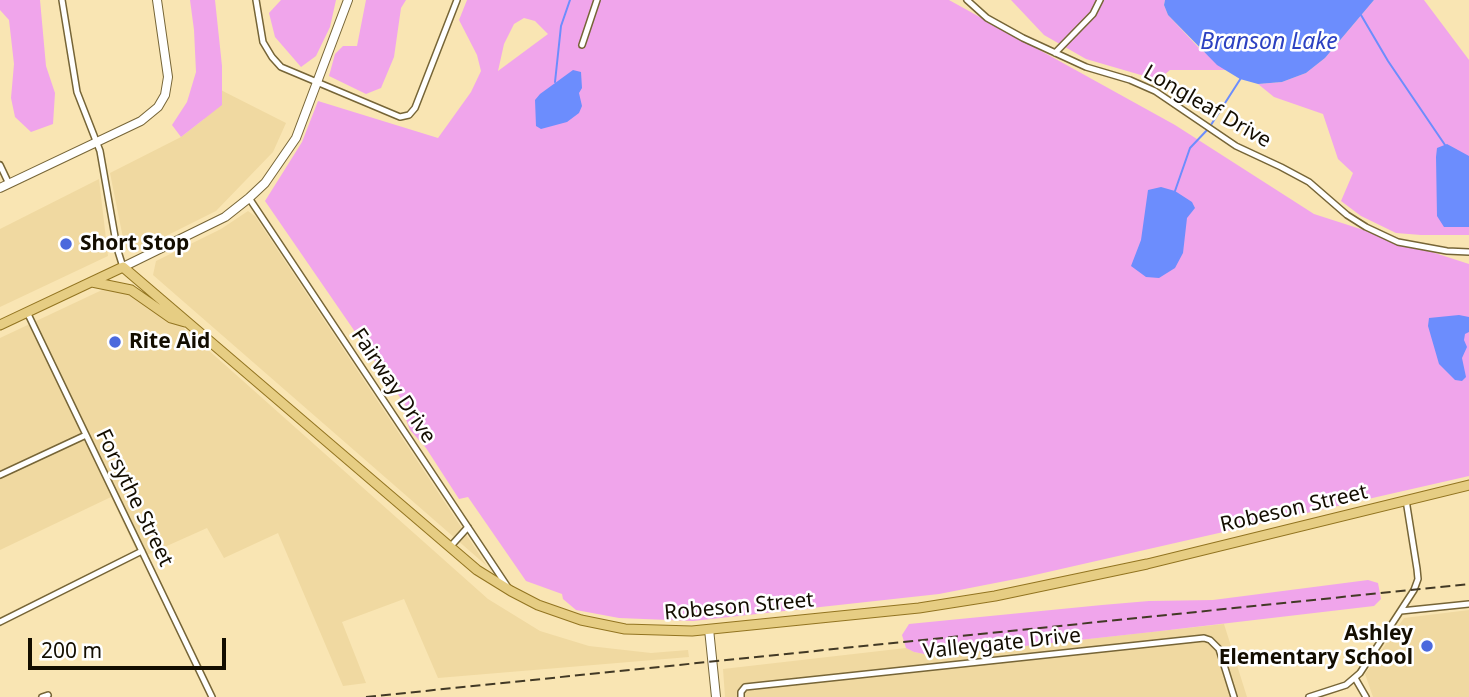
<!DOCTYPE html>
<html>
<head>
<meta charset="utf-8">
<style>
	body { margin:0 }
	#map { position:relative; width:1469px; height:697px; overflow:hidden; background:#f9e5b3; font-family:"Noto Sans",sans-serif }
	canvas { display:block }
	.scale { position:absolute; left:28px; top:638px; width:198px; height:32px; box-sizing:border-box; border:4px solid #130d00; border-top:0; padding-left:9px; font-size:21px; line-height:24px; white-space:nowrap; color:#130d00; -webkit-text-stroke:5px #fff; paint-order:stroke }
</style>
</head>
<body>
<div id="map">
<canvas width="1469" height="697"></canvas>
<div class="scale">200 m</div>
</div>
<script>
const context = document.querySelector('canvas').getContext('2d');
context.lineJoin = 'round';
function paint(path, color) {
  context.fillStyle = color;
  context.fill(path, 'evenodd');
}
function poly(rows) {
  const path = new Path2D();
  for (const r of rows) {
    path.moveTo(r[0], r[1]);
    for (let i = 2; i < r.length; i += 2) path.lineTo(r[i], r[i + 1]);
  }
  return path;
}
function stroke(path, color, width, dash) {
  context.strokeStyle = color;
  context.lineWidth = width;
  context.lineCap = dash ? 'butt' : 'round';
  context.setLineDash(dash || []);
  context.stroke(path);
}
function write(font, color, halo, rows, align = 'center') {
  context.font = font + ' "Noto Sans",sans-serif';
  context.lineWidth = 5;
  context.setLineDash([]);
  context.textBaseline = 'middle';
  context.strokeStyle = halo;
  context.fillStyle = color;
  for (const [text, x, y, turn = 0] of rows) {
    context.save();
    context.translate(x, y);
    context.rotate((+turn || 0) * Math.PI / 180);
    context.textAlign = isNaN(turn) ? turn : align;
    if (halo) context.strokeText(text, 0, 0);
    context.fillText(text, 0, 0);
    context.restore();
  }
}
paint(poly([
	[201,80,286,123,273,152,216,211,132,253,125,248,110,173,181,137,204,119],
	[99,179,108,256,0,307,0,229],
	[248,211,255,216,487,566,153,275,156,261,221,229],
	[119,282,142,291,488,599,540,631,589,646,651,653,688,650,689,657,438,678,404,599,342,622,366,683,343,686,278,533,224,558,207,528,140,558,111,497,0,550,0,338],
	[1469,610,1469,697,1373,697,1365,674,1404,618],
	[1224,624,1247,697,725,697,723,669,906,648,914,652,934,656]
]), '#f0d9a1');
paint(poly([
	[0,0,40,0,46,66,55,93,53,124,31,132,15,117,11,98,14,64,9,20,0,10],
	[190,0,215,0,222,66,222,105,181,137,172,125,187,102,196,72,194,30],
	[281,0,336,0,330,27,316,56,301,67,275,37,269,13],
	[366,0,406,0,401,8,394,57,381,88,366,94,329,76,335,54,343,46,357,46],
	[467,0,949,0,1175,125,1314,214,1469,264,1469,476,1026,577,939,594,693,621,619,618,576,610,563,599,562,594,526,581,468,497,459,499,426,448,410,430,404,414,408,409,397,393,393,396,389,391,390,387,371,355,265,201,302,142,318,101,438,138,471,92,481,71,477,55,459,20],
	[524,18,535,21,548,34,498,71,504,44,514,24],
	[1011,0,1165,0,1164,5,1168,15,1198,47,1226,70,1170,70,1158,80,1086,59,1044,35],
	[1374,0,1424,0,1469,60,1469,235,1421,235,1396,233,1361,216,1341,201,1353,173,1338,159,1323,114,1274,97,1258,84,1282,82,1306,73,1325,58],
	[1368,580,1378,583,1381,599,1374,606,1152,632,934,656,914,652,906,648,902,635,909,624,1102,605,1149,601,1213,600]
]), '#f0a5eb');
paint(poly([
	[1165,0,1374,0,1325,58,1306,73,1282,82,1258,84,1240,79,1217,65,1168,15,1164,5],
	[573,70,581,72,582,88,579,93,582,106,579,113,567,122,541,129,536,126,535,100,540,94],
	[1447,144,1469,156,1469,227,1444,227,1437,216,1436,157,1437,148],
	[1161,187,1175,191,1192,202,1195,208,1187,218,1183,253,1175,268,1159,278,1146,277,1131,266,1141,240,1148,190],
	[1459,315,1469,317,1469,332,1465,334,1464,340,1467,347,1462,358,1466,377,1462,381,1455,380,1439,364,1428,326,1429,318]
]), '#6c8dfd');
stroke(poly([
	[1361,15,1388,61,1445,145],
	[555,82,561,26,570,0],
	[1175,191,1190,148,1209,128,1241,78]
]), '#6c8dfd', 2);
const street = poly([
	[62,0,77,92,100,151,117,248,123,267],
	[256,0,263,42,272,57,281,67,400,117,409,115,415,108,457,0],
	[967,0,987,18,1023,38,1086,67,1130,80,1155,91,1236,146,1281,167,1309,182,1347,215,1366,227,1398,242,1447,251,1469,252],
	[582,45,597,0],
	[1055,53,1093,14,1100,0],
	[0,165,9,184],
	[249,198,507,586],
	[27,312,212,697],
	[0,475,86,435],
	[450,547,468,527],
	[1401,611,1469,604],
	[0,622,142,551],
	[1355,678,1366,697],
	[42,697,48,695],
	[741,697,741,692,745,687,1204,638,1210,640,1219,649,1234,697],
	[1309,697,1346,685,1360,673,1414,590,1418,579,1417,569,1406,500]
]);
const secondary = poly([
	[0,188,141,121,158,107,165,95,168,77,157,0],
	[123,267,225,217,249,198,265,183,296,138,348,0],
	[709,629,716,697]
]);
const primary = poly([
	[92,282,131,290,171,318,185,322],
	[0,325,123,267,477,570,511,591,538,605,581,620,625,629,692,631,919,608,995,596,1147,564,1469,485]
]);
stroke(street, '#766537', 8);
stroke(secondary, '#766537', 10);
stroke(primary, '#927420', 11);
stroke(street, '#fff', 5);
stroke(secondary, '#fff', 8);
stroke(primary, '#e6cd83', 9);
stroke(poly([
	[366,697,1469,584]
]), '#423925', 2, [10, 5]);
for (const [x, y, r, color] of [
	[66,244,7,"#4b69dd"],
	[115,342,7,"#4b69dd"],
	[1427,646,7,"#4b69dd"]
]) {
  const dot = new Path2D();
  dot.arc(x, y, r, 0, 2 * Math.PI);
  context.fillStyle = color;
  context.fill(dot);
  stroke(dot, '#fff', 2.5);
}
write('21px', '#130d00', '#fff', [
	["Longleaf Drive",1207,107,30],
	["Fairway Drive",393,386,56],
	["Forsythe Street",134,498,64],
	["Robeson Street",1294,509,-13],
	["Robeson Street",739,607,-5],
	["Valleygate Drive",1002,644,-6]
]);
write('bold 21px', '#130d00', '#fff', [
	["Short Stop",80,244],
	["Rite Aid",129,342],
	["Ashley",1413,634,"right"],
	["Elementary School",1413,658,"right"]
], 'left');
write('italic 23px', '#2c41c1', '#fff', [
	["Branson Lake",1269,42]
]);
</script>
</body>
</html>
